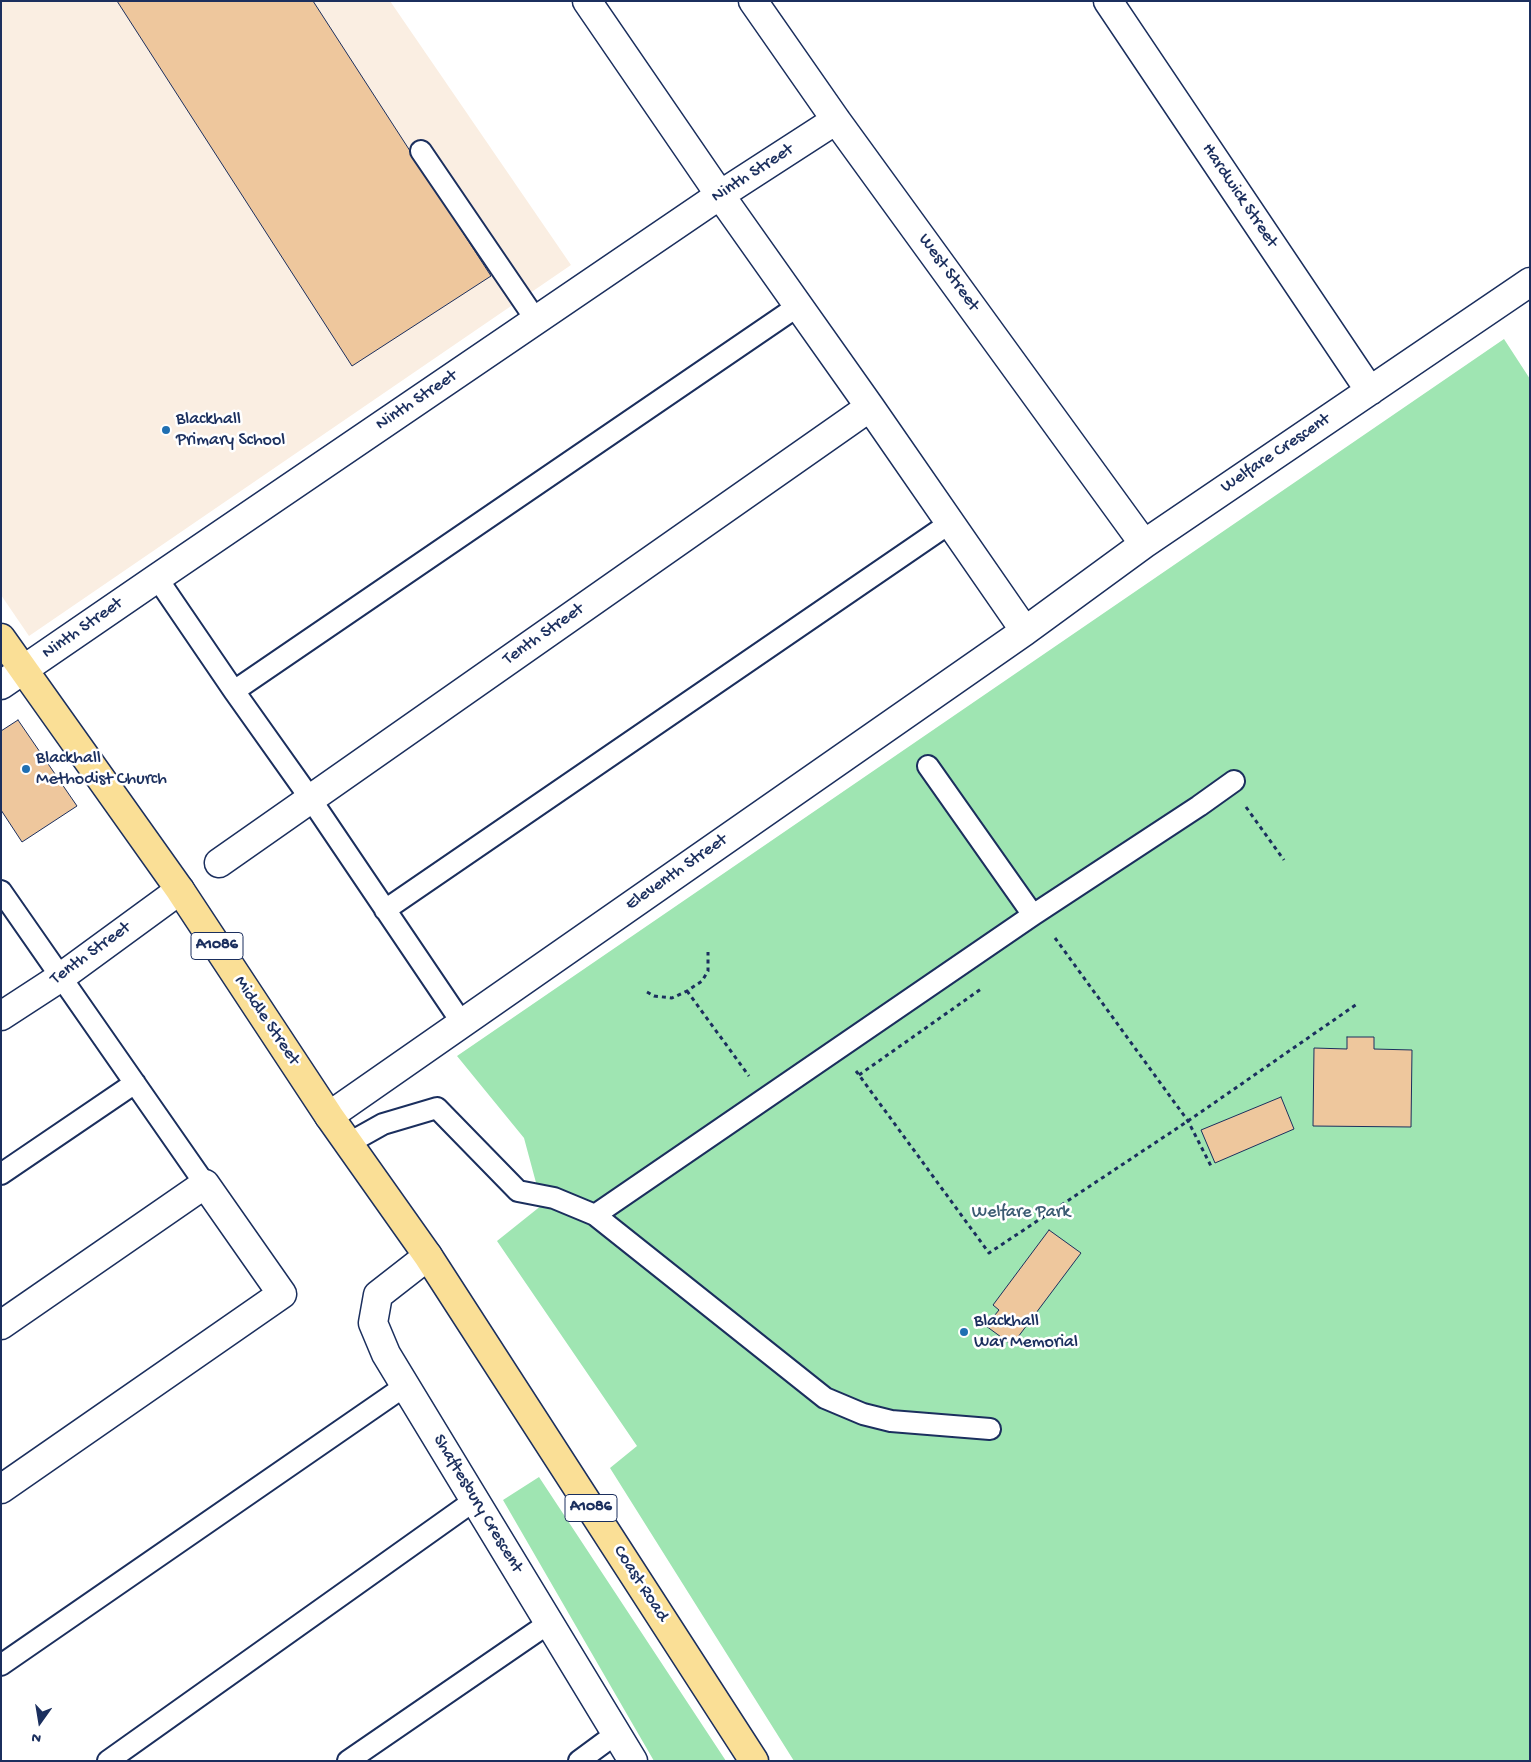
<!DOCTYPE html>
<html>
<head>
<meta charset="utf-8">
<style>
	body { margin:0 }
	#map { position:relative; width:1531px; height:1762px; overflow:hidden; background:#fff; font-family:"Gochi Hand",sans-serif }
	canvas { display:block }
	.frame { position:absolute; inset:0; border:2px solid #1b2f5e; pointer-events:none }
	.north { position:absolute; left:15px; top:1697px; width:50px; height:50px; -webkit-text-stroke:4px #fff; paint-order:stroke; rotate:193deg; font-size:14px; font-weight:700; line-height:20px; text-align:center; color:#1b2f5e }
	.north::after { content:''; display:block; margin:auto; width:18px; height:22px; background:#1b2f5e; clip-path:polygon(50% 0,100% 100%,50% 72%,0 100%) }
</style>
</head>
<body>
<div id="map">
<canvas width="1531" height="1762"></canvas>
<div class="frame"></div>
<div class="north">N</div>
</div>
<script>
const context = document.querySelector('canvas').getContext('2d');
context.lineJoin = 'round';
function paint(path, color) {
  context.fillStyle = color;
  context.fill(path, 'evenodd');
}
function poly(rows) {
  const path = new Path2D();
  for (const r of rows) {
    path.moveTo(r[0], r[1]);
    for (let i = 2; i < r.length; i += 2) path.lineTo(r[i], r[i + 1]);
  }
  return path;
}
function stroke(path, color, width, dash) {
  context.strokeStyle = color;
  context.lineWidth = width;
  context.lineCap = dash ? 'butt' : 'round';
  context.setLineDash(dash || []);
  context.stroke(path);
}
function write(font, color, halo, rows, align = 'center') {
  context.font = font + ' "Gochi Hand",sans-serif';
  context.lineWidth = 5;
  context.setLineDash([]);
  context.textBaseline = 'middle';
  context.strokeStyle = halo;
  context.fillStyle = color;
  for (const [text, x, y, turn = 0] of rows) {
    context.save();
    context.translate(x, y);
    context.rotate((+turn || 0) * Math.PI / 180);
    context.textAlign = isNaN(turn) ? turn : align;
    if (halo) context.strokeText(text, 0, 0);
    context.fillText(text, 0, 0);
    context.restore();
  }
}
paint(poly([
	[1,1,390,1,571,265,29,636,1,595]
]), '#faeee2');
paint(poly([
	[1504,339,1530,379,1530,1761,794,1761,610,1468,637,1446,497,1241,542,1205,524,1138,457,1056],
	[539,1477,726,1761,654,1761,503,1500]
]), '#9fe5b2');
const building = poly([
	[117,1,313,1,491,276,352,366,117,1],
	[18,720,77,806,22,842,1,810,1,731,18,720],
	[1347,1037,1374,1037,1374,1049,1412,1050,1411,1127,1313,1126,1314,1048,1347,1049,1347,1037],
	[1281,1097,1294,1129,1215,1163,1201,1130,1281,1097],
	[1049,1230,1081,1253,1012,1345,986,1326,999,1310,993,1305,1049,1230]
]);
paint(building, '#eec79d');
stroke(building, '#1b2f5e', 1);
const service = poly([
	[421,151,536,320],
	[157,578,234,691,310,798,462,1023],
	[234,691,798,306],
	[928,766,1033,915],
	[1,891,205,1184],
	[385,910,950,523],
	[349,1143,383,1124,437,1108,518,1191,554,1198,595,1215,825,1398,863,1414,891,1421,990,1429],
	[1,1174,135,1083],
	[595,1215,1033,915,1199,806,1234,781],
	[1,1665,405,1386],
	[108,1761,475,1500],
	[348,1761,549,1623],
	[579,1761,617,1733]
]);
const minor = poly([
	[587,1,720,195,870,407,1025,631],
	[753,1,836,120,1144,544],
	[1108,1,1370,391],
	[1,685,157,578,720,195,836,120],
	[219,863,870,407],
	[1,1016,61,977,180,890],
	[329,1116,1025,631,1144,544,1530,282],
	[428,1256,378,1295,373,1323,386,1354,633,1761],
	[1,1325,205,1184,282,1294,1,1489]
]);
const primary = poly([
	[1,638,180,890,329,1116,428,1256,754,1761]
]);
stroke(service, '#1b2f5e', 24);
stroke(minor, '#1b2f5e', 31);
stroke(primary, '#1b2f5e', 31);
stroke(poly([
	[1246,807,1284,860],
	[1055,938,1188,1121,1212,1168],
	[687,991,749,1076],
	[647,992,654,996,672,998,687,991,702,981,708,971,708,952],
	[856,1071,989,1253,1188,1121,1357,1004],
	[859,1075,981,989]
]), '#1b2f5e', 3, [4, 4]);
stroke(service, '#fff', 20);
stroke(minor, '#fff', 28);
stroke(primary, '#fadf96', 28);
for (const [x, y, r, color] of [
	[166,430,5,"#1f6fb2"],
	[26,769,5,"#1f6fb2"],
	[964,1332,5,"#1f6fb2"]
]) {
  const dot = new Path2D();
  dot.arc(x, y, r, 0, 2 * Math.PI);
  context.fillStyle = color;
  context.fill(dot);
  stroke(dot, '#fff', 2);
}
for (const [x, y, w] of [
	[217,946,52],
	[591,1508,52]
]) {
  const box = new Path2D();
  box.roundRect(x - w / 2, y - 13.5, w, 27, 4);
  context.fillStyle = '#fff';
  context.fill(box);
  stroke(box, '#1b2f5e', 1);
}
write('bold 16px', '#1b2f5e', null, [
	["A1086",217,946],
	["A1086",591,1508]
]);
write('18px', '#1b2f5e', '#fff', [
	["Ninth Street",753,174,-33],
	["Hardwick Street",1239,196,56],
	["West Street",948,273,54],
	["Ninth Street",417,401,-34],
	["Welfare Crescent",1276,454,-34],
	["Ninth Street",83,629,-35],
	["Tenth Street",544,635,-35],
	["Eleventh Street",677,873,-35],
	["Tenth Street",91,954,-36],
	["Middle Street",266,1021,56],
	["Shaftesbury Crescent",477,1504,59],
	["Coast Road",640,1584,57]
]);
write('18px', '#1b2f5e', '#fff', [
	["Blackhall",176,420],
	["Primary School",176,441],
	["Blackhall",36,759],
	["Methodist Church",36,780],
	["Blackhall",974,1322],
	["War Memorial",974,1343]
], 'left');
write('18px', '#3c5c73', '#fff', [
	["Welfare Park",1021,1213]
]);
</script>
</body>
</html>
